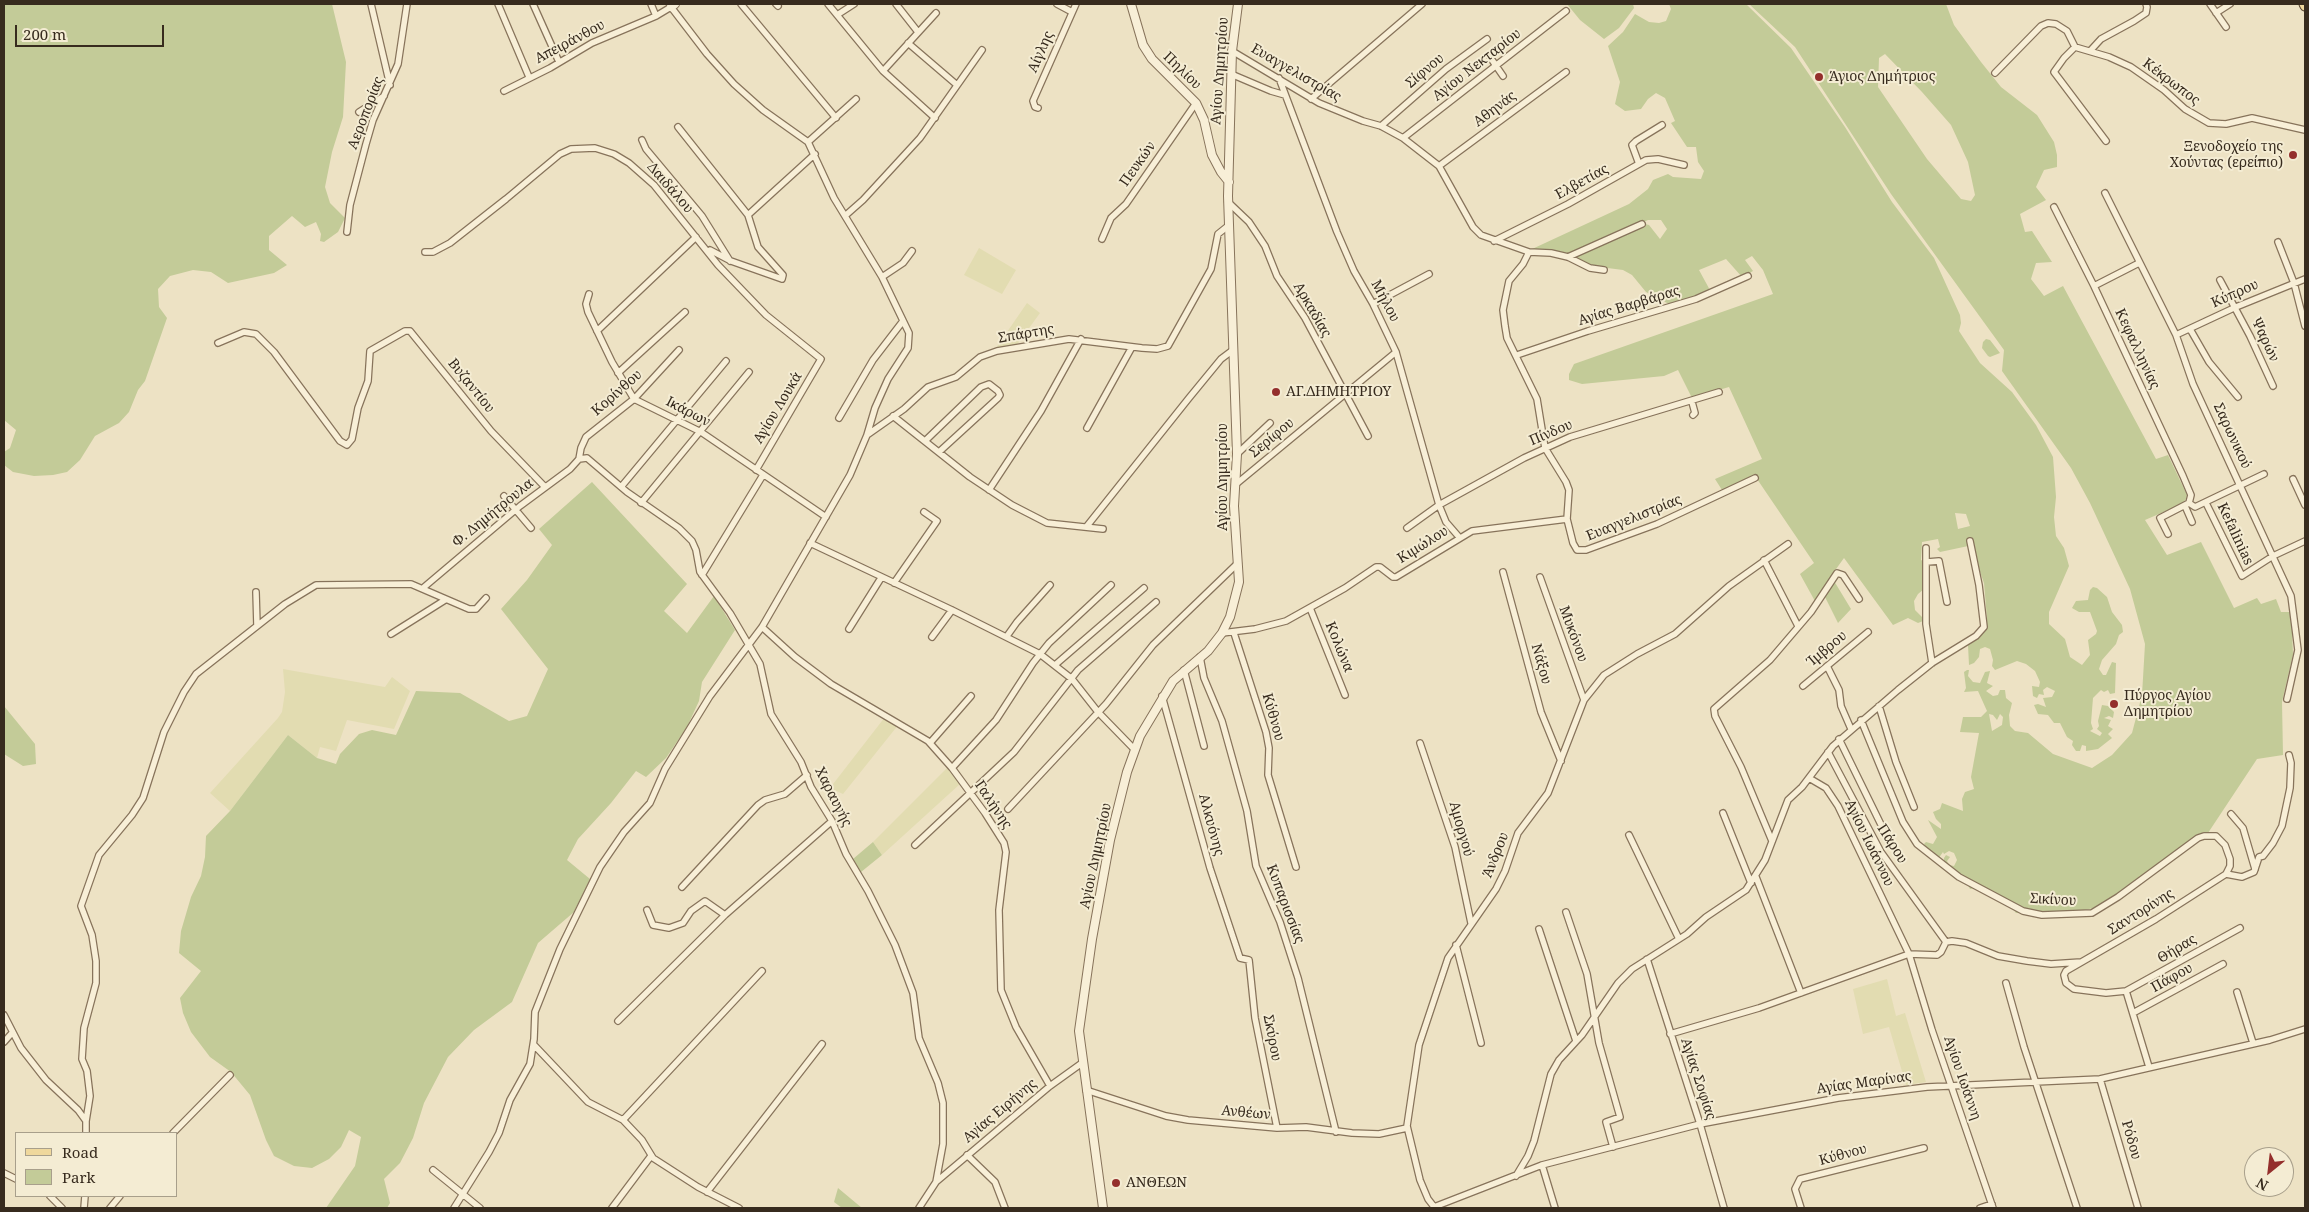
<!DOCTYPE html>
<html>
<head>
<meta charset="utf-8">
<style>
	body { margin:0 }
	#map { position:relative; width:2309px; height:1212px; overflow:hidden; background:#ede2c4; font-family:"Noto Serif",serif }
	canvas { display:block }
	.frame { position:absolute; inset:0; border:5px solid #372b1e; pointer-events:none }
	.legend { position:absolute; left:15px; top:1132px; width:162px; height:65px; box-sizing:border-box; background:#f4ecd3; border:1px solid #a89f8b; margin:0; padding:6px 9px; list-style:none; font-size:15px; color:#372b1e }
	.legend li { display:flex; align-items:center; gap:10px; height:25px }
	.legend b { width:25px; border:1px solid #a89f8b }
	.north { position:absolute; left:2244px; top:1147px; width:50px; height:50px; box-sizing:border-box; background:#f4ecd3; border:1px solid #a89f8b; border-radius:50%; rotate:209deg; font-size:14px; font-weight:700; line-height:20px; text-align:center; color:#372b1e }
	.north::after { content:''; display:block; margin:auto; width:18px; height:22px; background:#942f2c; clip-path:polygon(50% 0,100% 100%,50% 72%,0 100%) }
	.scale { position:absolute; left:15px; top:25px; width:149px; height:22px; box-sizing:border-box; border:2px solid #372b1e; border-top:0; padding-left:6px; font-size:15px; line-height:18px; white-space:nowrap; color:#372b1e; -webkit-text-stroke:4px #f4ecd3; paint-order:stroke }
</style>
</head>
<body>
<div id="map">
<canvas width="2309" height="1212"></canvas>
<div class="frame"></div>
<ul class="legend">
<li><b style="height:6px;background:#efd89d"></b>Road</li>
<li><b style="height:14px;background:#c3cb98"></b>Park</li>
</ul>
<div class="north">N</div>
<div class="scale">200 m</div>
</div>
<script>
const context = document.querySelector('canvas').getContext('2d');
context.lineJoin = 'round';
function paint(path, color) {
  context.fillStyle = color;
  context.fill(path, 'evenodd');
}
function poly(rows) {
  const path = new Path2D();
  for (const r of rows) {
    path.moveTo(r[0], r[1]);
    for (let i = 2; i < r.length; i += 2) path.lineTo(r[i], r[i + 1]);
  }
  return path;
}
function stroke(path, color, width, dash) {
  context.strokeStyle = color;
  context.lineWidth = width;
  context.lineCap = dash ? 'butt' : 'round';
  context.setLineDash(dash || []);
  context.stroke(path);
}
function write(font, color, halo, rows, align = 'center') {
  context.font = font + ' "Noto Serif",serif';
  context.lineWidth = 4;
  context.setLineDash([]);
  context.textBaseline = 'middle';
  context.strokeStyle = halo;
  context.fillStyle = color;
  for (const [text, x, y, turn = 0] of rows) {
    context.save();
    context.translate(x, y);
    context.rotate((+turn || 0) * Math.PI / 180);
    context.textAlign = isNaN(turn) ? turn : align;
    if (halo) context.strokeText(text, 0, 0);
    context.fillText(text, 0, 0);
    context.restore();
  }
}
paint(poly([
	[979,248,1016,270,1002,294,964,275],
	[1027,303,1040,313,1016,346,996,348],
	[283,669,385,687,392,677,410,691,394,729,347,720,336,751,320,747,317,758,288,735,230,811,210,793,278,718,282,712,285,692],
	[885,717,899,724,843,794,830,788],
	[948,767,960,784,882,855,873,842],
	[1887,979,1896,1016,1905,1013,1926,1082,1906,1085,1889,1027,1863,1034,1853,989]
]), '#e2dcb1');
paint(poly([
	[4,4,332,4,346,62,343,117,332,152,325,187,330,203,345,218,338,232,324,242,320,241,321,234,316,222,305,227,292,216,269,236,269,250,287,265,274,273,228,283,211,272,193,270,170,276,158,289,159,307,167,318,145,381,138,390,129,412,119,423,95,436,80,460,67,472,53,475,34,476,13,472,4,465,4,452,10,448,16,430,4,420],
	[1567,4,1633,4,1634,8,1619,28,1604,39,1580,20],
	[1669,4,1746,4,1791,48,1845,127,1892,202,1934,258,1960,315,1961,323,1959,331,1980,363,2012,392,2036,425,2053,457,2056,497,2054,517,2056,536,2064,548,2069,566,2049,612,2049,624,2065,639,2070,657,2082,665,2090,655,2088,640,2096,634,2097,631,2090,612,2079,612,2072,608,2076,601,2088,600,2090,590,2093,587,2097,588,2107,597,2112,612,2122,625,2123,632,2119,635,2116,644,2102,660,2099,669,2103,675,2106,675,2112,662,2116,663,2115,693,2110,694,2108,690,2104,692,2101,690,2093,698,2091,723,2093,729,2090,731,2100,736,2102,733,2097,729,2099,726,2098,721,2102,705,2108,706,2114,712,2113,718,2109,716,2104,718,2111,720,2108,726,2113,729,2108,734,2112,738,2098,749,2086,751,2086,746,2082,745,2080,751,2076,751,2072,745,2073,741,2067,737,2060,723,2054,723,2048,715,2038,714,2034,705,2038,704,2046,707,2043,698,2052,697,2055,691,2047,687,2043,690,2044,695,2039,694,2037,698,2033,696,2032,686,2039,687,2040,682,2035,671,2026,664,2017,661,1995,670,1992,666,1993,660,1990,649,1985,647,1980,649,1979,657,1974,663,1969,665,1968,645,1975,640,1987,625,1987,618,1984,583,1975,558,1973,545,1940,552,1937,549,1940,547,1938,539,1922,542,1921,560,1925,562,1924,589,1918,594,1914,601,1915,610,1922,617,1923,621,1918,623,1908,618,1893,625,1844,558,1831,576,1851,609,1838,623,1823,593,1816,603,1800,574,1814,563,1755,476,1722,490,1715,479,1762,459,1729,387,1692,398,1678,370,1664,376,1582,384,1569,380,1569,374,1574,364,1773,294,1763,270,1752,256,1745,260,1753,271,1742,277,1726,259,1699,270,1711,292,1669,304,1646,292,1632,275,1623,270,1592,266,1570,258,1645,224,1649,225,1660,239,1667,229,1661,220,1648,220,1568,256,1530,250,1629,204,1648,189,1653,180,1668,174,1673,177,1701,179,1704,171,1698,162,1696,147,1687,147,1671,123,1675,121,1665,98,1656,93,1648,99,1641,109,1625,111,1615,104,1620,82,1608,46,1623,32,1635,14,1649,22,1659,23,1666,21,1671,9],
	[1955,513,1966,514,1970,526,1958,529],
	[1749,4,1946,4,1954,25,1981,62,2001,87,2037,115,2054,142,2057,155,2057,167,2044,170,2036,187,2046,200,2020,214,2025,232,2032,231,2052,262,2036,263,2031,279,2044,296,2063,286,2156,459,2168,455,2187,495,2186,499,2182,504,2145,520,2167,555,2201,542,2234,608,2257,598,2261,604,2276,599,2281,612,2291,612,2293,654,2282,702,2283,755,2257,759,2208,833,2198,836,2119,894,2094,908,2079,911,2016,913,2012,908,2006,906,2007,903,1983,889,1983,886,1970,889,1968,885,1961,882,1944,863,1944,858,1946,855,1950,857,1947,861,1949,865,1954,866,1957,860,1954,853,1949,851,1944,854,1943,852,1938,859,1932,860,1924,844,1926,842,1933,844,1937,837,1928,820,1941,829,1941,824,1936,819,1933,812,1940,809,1942,803,1963,811,1962,799,1965,792,1974,789,1971,777,1979,733,1960,732,1963,717,1981,717,1987,711,1978,691,1964,692,1966,688,1964,672,1967,670,1969,670,1968,676,1973,682,1980,683,1985,672,1990,671,1987,683,1993,686,1986,691,1993,696,1998,695,2000,690,2005,690,2006,698,2012,703,2009,715,2010,726,2015,731,2028,733,2053,754,2092,768,2112,755,2132,733,2142,695,2145,644,2130,589,2090,503,2071,468,2002,371,2004,350,1891,194,1795,47],
	[1885,54,1922,92,1951,125,1968,162,1975,195,1971,201,1961,199,1927,159,1878,87,1879,58],
	[1989,714,1993,715,1997,720,2000,714,2003,717,2002,725,1992,731],
	[1986,339,1990,340,2000,353,1990,357,1988,356,1982,348,1983,342],
	[592,482,687,584,664,611,687,633,714,596,735,630,702,682,699,701,687,727,666,758,646,777,636,771,611,803,578,839,567,860,590,879,574,912,538,943,512,1002,474,1030,448,1057,424,1103,413,1138,400,1163,384,1179,390,1203,387,1208,326,1208,355,1166,361,1137,349,1130,341,1147,329,1159,312,1168,294,1166,274,1156,266,1140,250,1095,231,1072,210,1057,191,1032,183,1013,180,998,201,971,179,953,181,931,191,897,201,876,205,857,206,836,230,811,288,735,317,758,336,764,340,754,359,734,372,730,396,735,416,691,460,693,509,721,527,716,548,669,501,609,527,580,552,545,539,529],
	[4,706,35,744,36,764,23,766,4,754],
	[873,842,882,855,861,872,853,859],
	[838,1188,862,1208,842,1208,834,1202]
]), '#c3cb98');
const minor = poly([
	[371,4,390,85],
	[498,4,529,77],
	[533,4,559,62],
	[651,4,656,16],
	[741,4,836,118],
	[776,4,778,6],
	[828,4,883,71,935,118],
	[896,4,918,32],
	[1057,4,1072,12],
	[2210,4,2226,27],
	[2216,13,2230,4],
	[837,15,854,4],
	[908,43,957,85],
	[2075,47,2064,58,2054,72,2106,141],
	[1232,51,1319,103,1363,121,1381,126,1403,138,1439,166,1473,227,1481,235,1529,252,1523,264,1509,281,1503,310,1505,326,1507,338,1537,399,1545,448,1566,482,1569,490,1567,519,1573,543,1577,550,1586,550,1657,524,1755,478],
	[2090,51,2101,39,2134,21,2146,13,2147,7,2146,4],
	[1490,57,1503,76],
	[883,71,936,13],
	[1995,73,2041,26,2048,23,2056,24,2067,31,2075,47,2109,57,2131,67,2164,90,2185,109,2209,123,2226,124,2252,118,2305,130],
	[1231,74,1271,91,1285,95],
	[1279,78,1337,232,1354,271,1373,304,1396,352,1439,505,1446,522,1459,537],
	[504,91,550,68,592,43,656,16,671,7,707,54,734,84,763,110,808,142,834,198,882,277,909,333,908,348,888,379,875,408,867,435],
	[1311,99,1422,4],
	[1038,108,1035,107,1033,101,1076,4],
	[359,112,384,96],
	[1381,126,1446,69,1487,39],
	[678,127,748,215,758,247,783,275,782,279,731,261,710,250],
	[1403,138,1566,11],
	[642,140,646,149,702,216,730,261],
	[808,142,856,99],
	[1639,164,1632,145,1636,141,1662,125],
	[1439,166,1566,72],
	[2105,193,2176,335,2193,384,2291,596,2298,650,2287,699],
	[1228,202,1249,222,1265,246,1277,276,1305,318,1368,436],
	[2054,207,2094,286,2183,476,2191,495,2189,503],
	[748,215,815,154],
	[846,215,863,200,920,138,982,50],
	[347,232,350,205,366,144,373,120,398,64,407,4],
	[1102,239,1111,218,1126,204,1196,103],
	[1494,241,1568,204,1646,160,1658,159,1684,165],
	[2278,242,2294,283,2305,326],
	[425,252,433,252,450,243,506,199,560,154,571,149,595,148,614,154,629,163,654,185,718,265,766,315,821,359,756,470],
	[1529,252,1551,253,1568,257,1590,268,1604,270],
	[1568,257,1642,224],
	[882,277,903,263,912,251],
	[2220,280,2250,336,2273,386],
	[2094,286,2139,263],
	[589,294,586,304,588,312,612,362,634,399,701,432,826,517],
	[1373,304,1429,274],
	[2190,329,2209,362,2238,397],
	[597,331,696,237],
	[2176,335,2236,307,2305,279],
	[218,343,244,332,256,334,274,352,340,441,347,445,352,439,358,408,368,381,370,351,405,331,410,331,491,431,545,487],
	[1517,355,1588,331,1696,299,1748,276],
	[618,373,685,312],
	[1692,402,1695,413,1693,415],
	[893,416,970,477,1012,505,1047,523,1103,529],
	[839,418,873,360,903,321],
	[1087,428,1132,347],
	[925,441,981,387,989,384,998,391,1000,395,998,398,939,452],
	[1237,454,1270,423],
	[579,459,587,458,627,492,679,528,692,541,696,550,700,572,730,613,760,664,771,714,801,762,811,787,832,821,846,854,868,891,895,945,913,993,919,1038,938,1083,943,1103,943,1144,936,1182,919,1208],
	[579,459,581,448,586,437,634,399,679,350],
	[2293,479,2305,505],
	[1235,485,1396,352],
	[621,487,726,361],
	[989,490,1041,411,1081,339],
	[504,496,531,528],
	[641,503,749,372],
	[2189,503,2195,507,2264,474],
	[2206,503,2242,576,2273,556,2305,541],
	[2185,506,2192,522],
	[1087,526,1189,398,1221,359,1233,350],
	[1407,528,1439,505,1524,458,1570,437,1719,392],
	[2168,534,2160,518,2189,503],
	[810,543,952,610,1040,654,1072,679,1098,712,1135,750],
	[1926,548,1926,624,1932,663],
	[1764,560,1798,626],
	[1927,562,1939,561,1947,602],
	[1503,572,1541,712,1561,761],
	[702,575,763,475],
	[1540,577,1584,700],
	[894,583,937,521,924,512],
	[423,588,520,506,570,469,579,459],
	[256,592,257,626],
	[1310,608,1345,695],
	[762,627,795,657,831,684,928,741,952,768,985,813,1004,843,1006,852,999,910,1001,990,1016,1027,1050,1086],
	[849,629,881,578],
	[1222,633,1255,629,1286,621,1345,588,1376,567,1380,567,1393,577,1396,577,1472,531,1567,519],
	[1234,633,1266,732,1269,748,1268,775,1296,867],
	[391,634,445,600],
	[1007,636,1017,622,1050,585],
	[932,637,952,610],
	[1200,657,1204,678,1222,721,1247,811,1256,866,1280,922,1298,978,1336,1132],
	[1055,665,1144,588],
	[1827,666,1839,690,1841,706,1851,729],
	[1184,670,1204,746],
	[1803,686,1868,632],
	[1162,696,1210,868,1240,958,1249,960,1255,1018,1277,1128],
	[1879,706,1896,762,1914,807],
	[1861,720,1903,822,1917,844,1959,877,2023,911,2042,915,2092,913,2118,897,2198,838,2204,836,2216,836,2225,845,2230,859,2230,866,2226,874],
	[1839,739,1891,845],
	[930,743,971,696],
	[1420,743,1455,847,1471,923],
	[1828,752,1881,852,1946,942],
	[952,768,996,720,1033,663,1049,643,1111,585],
	[1809,778,1826,788,1838,806,1909,954,1932,1030,1993,1208],
	[1008,809,1106,704,1153,645,1238,563],
	[1723,813,1751,883],
	[2231,814,2243,828,2255,869],
	[1629,835,1679,939],
	[1772,841,1741,767,1715,716,1714,709,1770,660,1811,612,1837,573,1843,575,1859,599],
	[915,845,1014,752,1078,670,1156,602],
	[1756,877,1801,993],
	[682,887,758,805,765,800,785,794,807,775],
	[647,910,653,925,669,928,683,923,691,911,705,901,725,915],
	[1566,912,1587,974,1599,1043,1620,1117,1606,1122,1613,1147],
	[1539,929,1576,1041],
	[1456,945,1481,1043],
	[1647,959,1700,1124,1724,1208],
	[2006,983,2024,1047,2077,1208],
	[2126,991,2240,928],
	[2237,992,2253,1043],
	[2133,1013,2223,964],
	[4,1015,21,1048,46,1080,78,1110,86,1121,86,1133],
	[618,1021,725,915,832,821],
	[1670,1034,1759,1008,1909,954,1937,955,1941,952,1946,942,1952,941,1966,943,1998,956,2027,961,2051,964,2081,962],
	[4,1042,12,1033],
	[534,1045,588,1102,623,1120,642,1140,653,1158,698,1187,739,1208],
	[2149,1067,2126,991,2106,993,2074,989,2066,983,2064,975,2066,971,2156,919,2226,874,2242,877,2254,872,2259,857,2263,856,2273,843,2282,826,2290,788,2291,763,2289,755],
	[2100,1079,2138,1208],
	[1086,1090,1166,1116,1188,1120,1277,1128,1306,1127,1352,1133,1379,1134,1407,1128],
	[623,1120,762,971],
	[86,1121,90,1096,87,1071,82,1059,84,1028,96,983,96,961,92,935,81,906,99,855,132,815,143,798,164,732,184,692,196,674,285,604,316,585,411,584,469,609,476,609,486,598],
	[173,1133,230,1075],
	[967,1155,995,1182,1005,1208],
	[1542,1165,1555,1208],
	[433,1170,480,1208],
	[4,1173,16,1179],
	[1516,1176,1528,1156,1534,1141,1551,1074,1559,1060,1582,1035,1618,983,1632,969,1687,934,1706,917,1746,890,1765,860,1788,800,1802,787,1833,746,1898,690,1932,663,1976,636,1984,627,1979,585,1970,541],
	[936,1182,1050,1086,1082,1063],
	[707,1192,822,1044],
	[50,1196,62,1208],
	[1434,1207,1542,1165,1700,1124,1838,1098,1927,1087,2100,1079,2270,1040,2305,1029],
	[84,1208,85,1196],
	[110,1208,120,1196],
	[454,1208,489,1152,499,1133,510,1100,530,1064,534,1039,535,1012,560,949,600,867,624,832,650,803,665,769,710,696,762,627,850,475,867,435,904,409,928,387,956,377,980,357,997,351,1069,339,1142,348,1157,349,1168,346,1211,269,1218,234,1228,226],
	[612,1208,651,1156],
	[1435,1208,1428,1199,1420,1180,1407,1126,1419,1045,1448,958,1496,889,1505,871,1518,833,1548,793,1584,700,1604,675,1637,654,1675,634,1729,586,1788,544],
	[1801,1208,1795,1189,1800,1179,1924,1148],
	[1980,1208,1992,1204]
]);
const tertiary = poly([
	[1131,4,1143,45,1152,59,1196,103,1204,120,1212,155,1221,172,1229,182],
	[671,7,675,4],
	[1103,1208,1079,1031,1092,939,1110,840,1127,772,1140,736,1173,681,1208,651,1222,633,1230,617,1239,582,1234,506,1237,454,1228,196,1232,51,1238,4]
]);
const primary = poly([
	[2304,4,2305,6]
]);
stroke(minor, '#87735b', 8);
stroke(tertiary, '#87735b', 10);
stroke(primary, '#55422f', 11);
stroke(minor, '#f8efd7', 5.5);
stroke(tertiary, '#f8efd7', 8);
stroke(primary, '#efd89d', 9);
for (const [x, y, r, color] of [
	[1819,77,5,"#942f2c"],
	[2293,155,5,"#942f2c"],
	[1276,392,5,"#942f2c"],
	[2114,704,5,"#942f2c"],
	[1116,1183,5,"#942f2c"]
]) {
  const dot = new Path2D();
  dot.arc(x, y, r, 0, 2 * Math.PI);
  context.fillStyle = color;
  context.fill(dot);
  stroke(dot, '#f4ecd3', 2);
}
write('14px', '#372b1e', '#f4ecd3', [
	["Απειράνθου",570,42,-28],
	["Αίγλης",1041,52,-66],
	["Αγίου Νεκταρίου",1477,65,-38],
	["Πηλίου",1182,71,44],
	["Αγίου Δημητρίου",1220,71,-86],
	["Σίφνου",1425,71,-40],
	["Ευαγγελιστρίας",1296,73,30],
	["Κέκρωπος",2171,82,37],
	["Αθηνάς",1495,109,-37],
	["Αεροπορίας",366,113,-69],
	["Πευκών",1138,164,-55],
	["Ελβετίας",1582,182,-29],
	["Δαιδάλου",670,188,49],
	["Κύπρου",2235,294,-24],
	["Μήλου",1385,301,62],
	["Αγίας Βαρβάρας",1629,306,-17],
	["Αρκαδίας",1312,310,60],
	["Σπάρτης",1026,334,-10],
	["Ψαρών",2265,340,65],
	["Κεφαλληνίας",2137,349,65],
	["Βυζαντίου",471,386,51],
	["Κορίνθου",617,393,-41],
	["Αγίου Λουκά",778,408,-59],
	["Ικάρων",688,412,28],
	["Πίνδου",1551,433,-23],
	["Σαρωνικού",2232,436,65],
	["Σερίφου",1272,438,-40],
	["Αγίου Δημητρίου",1223,477,-90],
	["Φ. Δημήτρουλα",493,513,-39],
	["Ευαγγελιστρίας",1634,518,-22],
	["Kefalinias",2235,534,65],
	["Κιμώλου",1423,545,-32],
	["Μυκόνου",1573,634,70],
	["Κολώνα",1339,647,68],
	["Ίμβρου",1827,649,-40],
	["Νάξου",1541,664,74],
	["Κύθνου",1273,717,74],
	["Χαραυγής",833,797,63],
	["Γαλήνης",993,805,56],
	["Αλκυόνης",1211,825,75],
	["Αμοργού",1461,829,74],
	["Αγίου Ιωάννου",1869,843,64],
	["Πάρου",1892,844,58],
	["Άνδρου",1496,855,-68],
	["Αγίου Δημητρίου",1096,856,-78],
	["Σικίνου",2053,900,3],
	["Κυπαρισσίας",1285,904,69],
	["Σαντορίνης",2141,912,-32],
	["Θήρας",2177,949,-31],
	["Πάφου",2172,978,-29],
	["Σκύρου",1272,1038,79],
	["Αγίου Ιωάννη",1962,1078,71],
	["Αγίας Σοφίας",1698,1079,72],
	["Αγίας Μαρίνας",1864,1083,-8],
	["Αγίας Ειρήνης",1000,1111,-40],
	["Ανθέων",1246,1113,5],
	["Ρόδου",2131,1140,74],
	["Κύθνου",1843,1155,-15]
]);
write('14px', '#372b1e', '#f4ecd3', [
	["Άγιος Δημήτριος",1829,77],
	["Ξενοδοχείο της",2283,147,"right"],
	["Χούντας (ερείπιο)",2283,163,"right"],
	["ΑΓ.ΔΗΜΗΤΡΙΟΥ",1286,392],
	["Πύργος Αγίου",2124,696],
	["Δημητρίου",2124,712],
	["ΑΝΘΕΩΝ",1126,1183]
], 'left');
</script>
</body>
</html>
